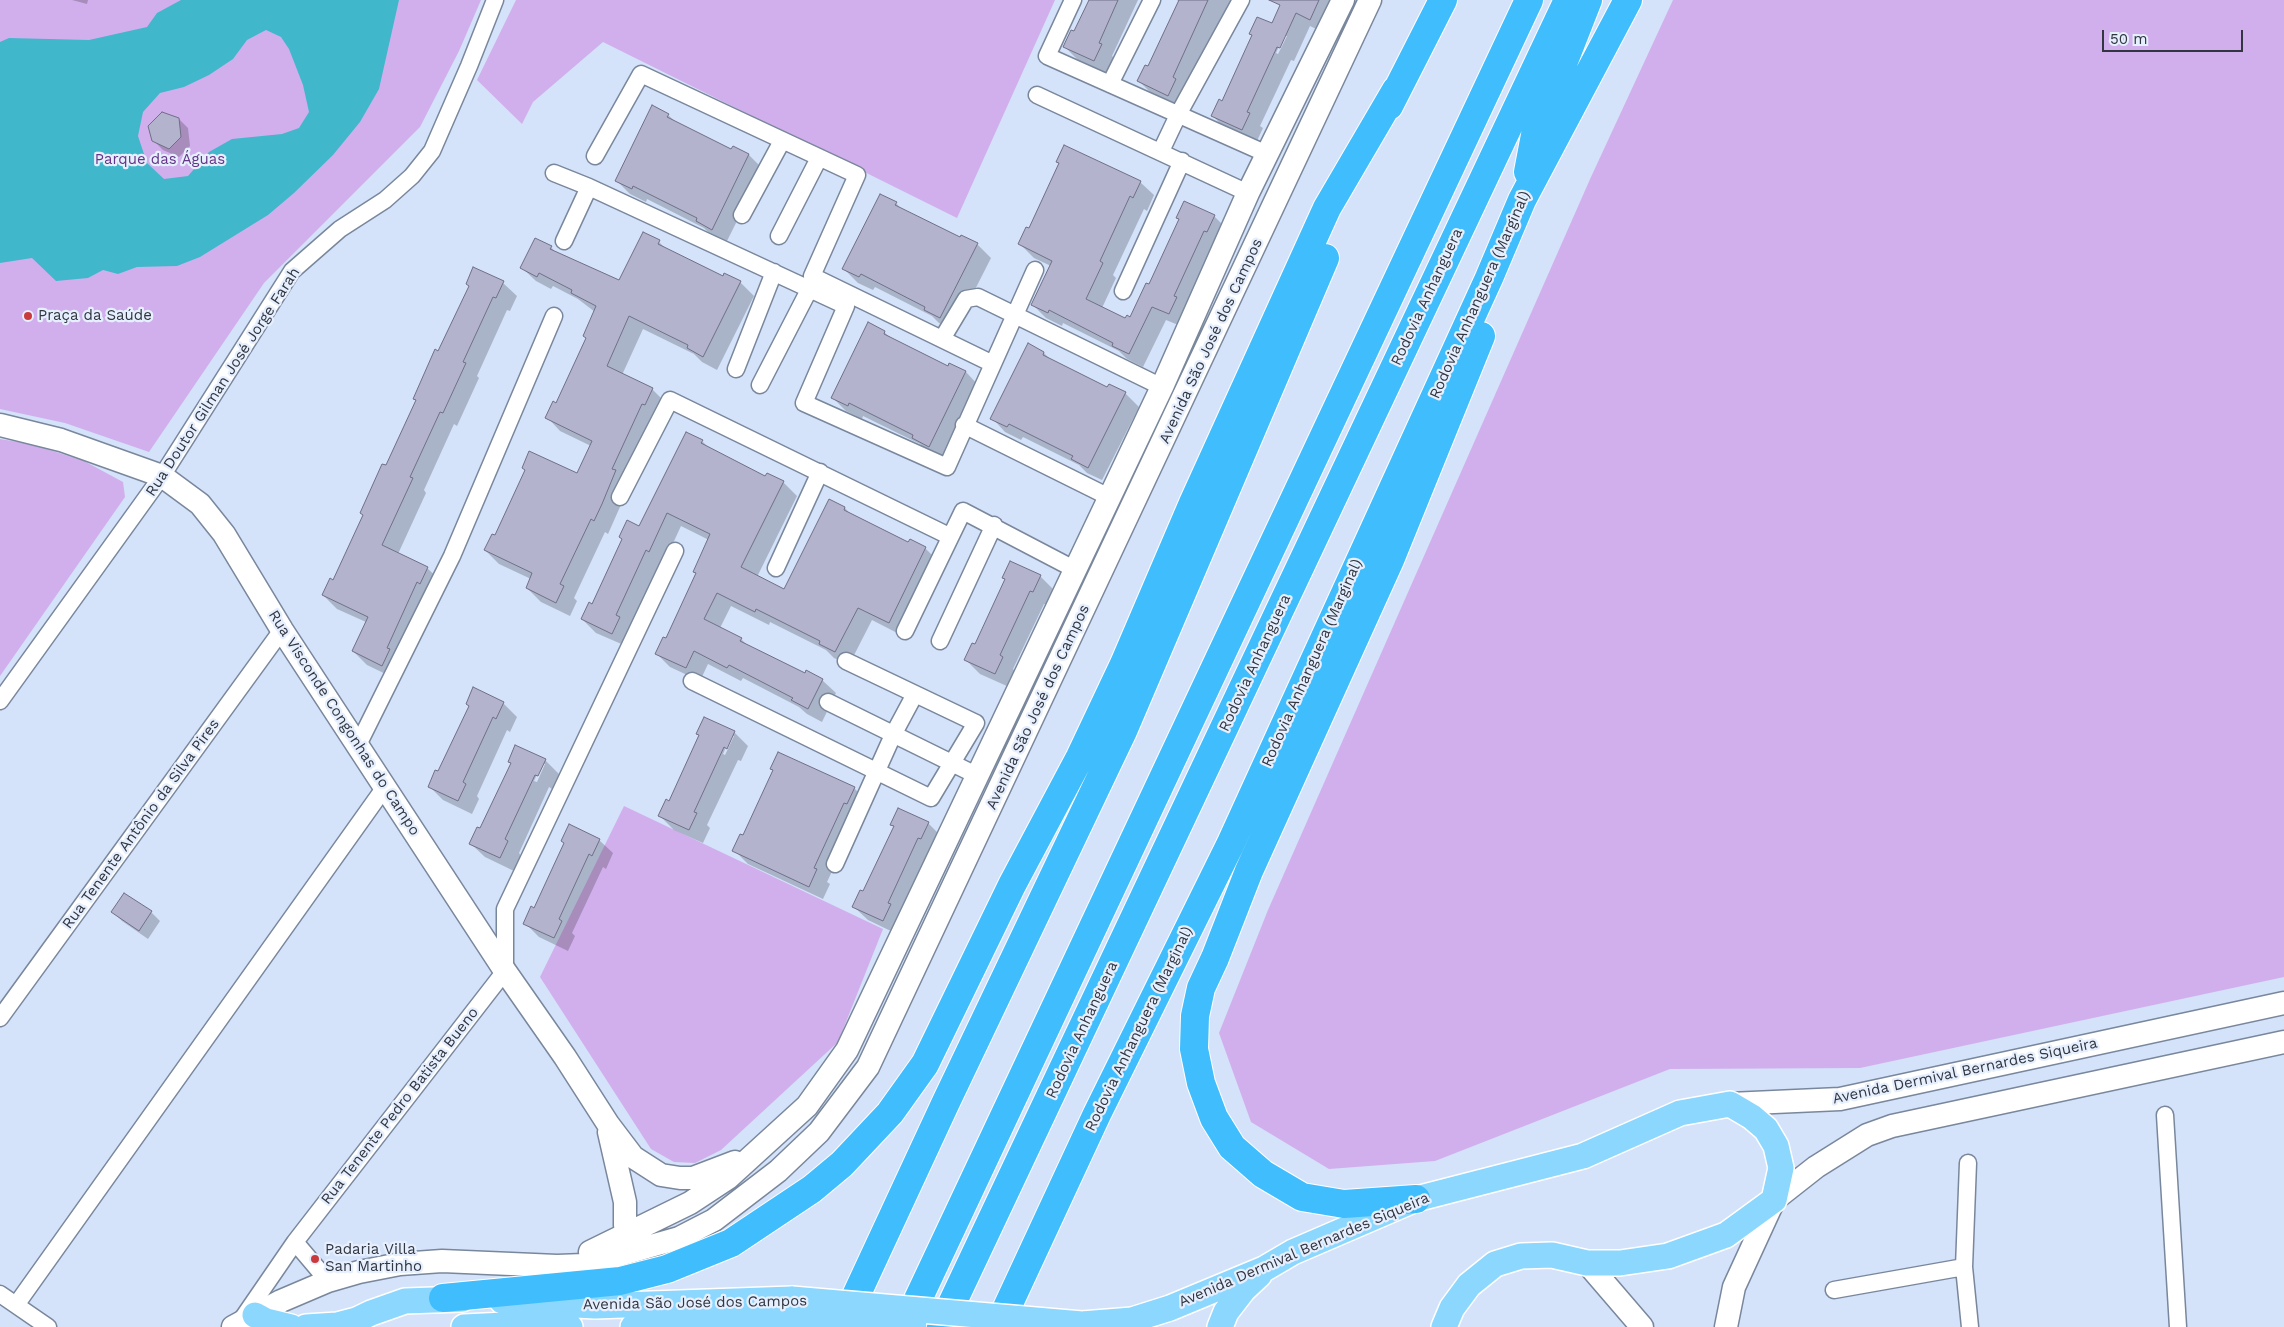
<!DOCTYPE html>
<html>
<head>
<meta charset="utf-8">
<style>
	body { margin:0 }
	#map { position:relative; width:2284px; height:1327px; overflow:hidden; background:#d4e2fa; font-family:"Work Sans",sans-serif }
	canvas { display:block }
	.scale { position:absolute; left:2102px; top:30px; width:141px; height:22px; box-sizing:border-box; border:2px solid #313640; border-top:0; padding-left:6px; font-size:15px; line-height:18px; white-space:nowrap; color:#313640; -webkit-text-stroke:4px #e6effe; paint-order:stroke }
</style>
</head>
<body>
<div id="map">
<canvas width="2284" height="1327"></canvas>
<div class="scale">50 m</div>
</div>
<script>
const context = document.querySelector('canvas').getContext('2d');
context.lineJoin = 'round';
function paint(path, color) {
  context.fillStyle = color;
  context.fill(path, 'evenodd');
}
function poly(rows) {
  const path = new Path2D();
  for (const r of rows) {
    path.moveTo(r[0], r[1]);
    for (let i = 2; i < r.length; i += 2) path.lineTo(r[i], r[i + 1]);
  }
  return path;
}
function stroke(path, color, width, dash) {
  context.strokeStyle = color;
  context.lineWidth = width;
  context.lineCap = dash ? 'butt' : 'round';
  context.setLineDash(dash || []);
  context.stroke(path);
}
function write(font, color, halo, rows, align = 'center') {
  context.font = font + ' "Work Sans",sans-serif';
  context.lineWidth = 4.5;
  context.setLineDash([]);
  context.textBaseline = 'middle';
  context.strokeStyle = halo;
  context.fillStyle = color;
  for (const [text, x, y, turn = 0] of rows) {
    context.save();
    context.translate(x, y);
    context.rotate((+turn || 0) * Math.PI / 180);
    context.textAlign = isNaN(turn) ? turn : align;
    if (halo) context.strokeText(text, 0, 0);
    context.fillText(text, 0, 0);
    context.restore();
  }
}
paint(poly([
	[0,0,481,0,459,51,420,127,264,283,149,452,65,423,0,409],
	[516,0,1055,0,957,218,603,42,533,102,522,124,477,80],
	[1673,0,2284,0,2284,977,1860,1068,1670,1069,1435,1161,1329,1169,1251,1122,1219,1033,1268,910,1591,177],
	[0,439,31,444,84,461,123,482,125,497,0,676],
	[624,806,883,929,838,1042,721,1150,695,1163,674,1162,651,1149,540,977]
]), '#d1afec');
paint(poly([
	[181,0,399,0,379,89,360,122,333,155,294,193,268,215,200,257,177,266,137,267,118,274,103,270,88,278,56,281,32,258,0,263,0,42,9,38,89,40,147,27,157,13],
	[266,30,281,37,289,49,303,85,309,112,299,128,282,134,232,139,209,152,188,176,164,179,147,163,138,136,143,112,160,93,184,87,209,75,233,59,247,40]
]), '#41b7cb');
paint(poly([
	[72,0,88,0,87,4],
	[1090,0,1138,0,1112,56,1115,59,1108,74,1078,60,1065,47,1075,33],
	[1177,0,1232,0,1220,26,1217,25,1186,91,1182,109,1153,95,1139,81,1149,68,1179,2],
	[1284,0,1335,0,1324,33,1310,26,1294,61,1291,60,1260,126,1263,128,1256,143,1226,130,1213,116,1272,25],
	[1284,36,1287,36,1278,54,1276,53],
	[668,115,676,122,732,150,734,147,749,155,763,169,726,243,711,235,704,228,647,199,646,202,630,194,616,180],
	[179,119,188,128,190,146,179,157,163,150,154,141],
	[1058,162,1140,182,1154,195,1147,211,1144,209,1113,275,1116,278,1102,308,1126,320,1131,319,1150,286,1214,216,1228,230,1183,327,1166,320,1143,367,1127,359,1119,351,1063,323,1062,326,1046,318,1032,304,1051,266,1034,258,1020,244,1030,230,1060,164],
	[896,203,903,211,960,239,977,244,991,258,954,331,939,323,932,316,875,287,873,290,858,283,844,269],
	[536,240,551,247,557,254,620,282,659,242,667,250,723,278,740,282,754,296,717,370,702,362,694,354,643,329,622,375,652,389,666,403,608,534,605,532,574,598,577,601,570,616,541,602,527,588,531,579,499,564,485,550,495,536,578,475,591,446,560,431,547,417,557,404,587,339,595,312,578,299,553,286,551,289,536,281,522,268],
	[503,283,517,296,510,311,507,310,477,376,479,378,457,426,454,424,424,490,426,493,398,554,427,568,441,581,396,679,367,665,353,651,366,622,337,609,323,595,333,582,417,401,414,398,439,352],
	[884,332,892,339,948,368,950,365,966,372,979,386,943,460,927,452,920,444,863,416,862,419,846,411,832,397],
	[1044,353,1051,360,1108,388,1125,393,1139,407,1102,480,1087,473,1079,465,1023,437,1021,440,1005,432,992,418],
	[702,441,710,449,766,477,783,482,797,496,757,577,784,591,829,500,845,508,852,516,909,544,925,548,939,562,903,636,872,620,849,665,834,658,826,650,770,622,769,625,731,606,720,628,741,639,749,647,805,675,822,680,836,693,822,722,807,714,799,707,743,678,741,681,708,664,700,681,670,667,657,654,667,640,697,574,694,572,709,540,681,526,663,565,660,563,630,629,626,646,596,633,582,619,640,527],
	[1040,576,1054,590,1047,605,1044,604,1013,669,1016,672,1009,687,980,674,966,660],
	[503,703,517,717,510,732,507,730,477,796,479,799,472,814,443,800,429,786,439,773,470,707,467,704],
	[734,732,748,746,741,761,738,760,707,825,710,828,703,843,674,830,660,816,670,802,700,736],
	[731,736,734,736,725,755,723,754],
	[545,760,559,774,552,789,549,787,519,853,521,856,514,871,485,857,471,844,481,830,512,764,509,761],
	[542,764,545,764,537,782,534,781],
	[774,771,854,788,868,802,858,816,827,882,830,884,823,899,748,864,734,850,744,837],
	[928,823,942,837,897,934,868,920,854,907,864,893,895,827,892,824],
	[599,840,613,853,606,869,603,867,572,933,575,936,568,951,539,937,525,923],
	[113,912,151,912,160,921,148,939,122,921]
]), '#0003');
const building = poly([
	[1089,0,1118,0,1099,43,1102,44,1094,61,1063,47,1071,30,1074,31,1089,0],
	[1179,0,1208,0,1173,77,1176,79,1168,96,1137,81,1145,65,1148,66,1179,0],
	[1269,0,1319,0,1310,20,1296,13,1280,48,1277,47,1247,112,1250,113,1242,130,1211,116,1219,99,1222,101,1252,35,1249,34,1257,17,1272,23,1280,5,1269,0],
	[652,105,669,114,667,117,731,149,733,146,749,154,712,230,696,221,697,218,633,186,632,189,615,181,652,105],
	[162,112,179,118,181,137,169,149,152,141,148,126,162,112],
	[1064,145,1141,181,1133,198,1130,196,1100,261,1103,263,1086,299,1125,318,1127,315,1130,317,1146,283,1149,284,1179,219,1176,218,1184,201,1215,215,1207,232,1204,231,1174,296,1177,297,1169,314,1152,307,1129,354,1112,346,1113,343,1049,310,1048,313,1031,305,1052,261,1018,244,1026,227,1029,228,1059,163,1056,162,1064,145],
	[880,194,897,202,895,205,960,237,961,235,978,243,940,318,924,310,925,307,861,274,859,277,842,269,880,194],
	[643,232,660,240,658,244,723,276,724,273,741,281,703,357,687,348,688,345,629,316,607,366,653,388,645,405,642,404,612,469,616,470,602,504,594,521,591,519,560,584,564,586,556,603,526,588,532,573,484,550,492,534,495,535,525,470,522,468,529,451,577,473,592,441,545,418,553,401,556,403,586,338,583,336,596,306,571,293,572,290,539,273,537,277,520,268,535,238,552,246,550,249,619,280,643,232],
	[473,267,504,281,496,298,493,297,463,362,466,363,443,413,440,412,410,477,413,478,382,545,428,567,420,584,417,582,387,648,390,649,382,666,352,651,368,617,322,595,330,578,333,580,363,515,360,513,382,464,386,465,416,400,413,399,435,349,438,351,469,286,466,284,473,267],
	[868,322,885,331,884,334,948,366,949,363,966,371,929,447,912,438,913,435,849,403,848,406,831,398,868,322],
	[1028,343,1044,352,1043,355,1107,387,1109,384,1126,392,1088,468,1071,459,1073,456,1009,424,1007,427,990,419,1028,343],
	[686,432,703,440,701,443,765,476,767,473,784,481,741,567,784,589,829,499,845,507,844,510,908,542,910,539,926,547,889,623,858,608,835,652,819,644,820,641,756,609,755,612,717,593,704,619,742,638,740,641,805,673,806,670,823,679,808,709,791,700,793,698,729,665,727,668,694,651,686,668,655,654,663,637,666,638,696,573,693,572,710,534,667,513,649,552,646,550,616,615,620,617,612,634,581,619,589,602,592,604,622,539,619,537,627,520,639,526,686,432],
	[1010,561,1041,575,1033,592,1030,591,1000,655,1003,657,995,674,964,660,972,643,975,644,1005,579,1002,578,1010,561],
	[473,687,504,702,496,719,493,717,463,782,466,784,458,801,428,787,435,770,438,771,469,706,466,704,473,687],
	[704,717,735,731,727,749,724,747,694,812,697,813,689,830,658,816,666,799,669,801,699,735,696,734,704,717],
	[515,745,546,759,538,776,535,775,505,839,508,841,500,858,469,844,477,827,480,828,511,763,508,762,515,745],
	[778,752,855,787,847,804,844,803,814,868,817,869,809,887,732,851,740,834,743,835,773,770,770,769,778,752],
	[898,808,929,822,921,839,918,838,888,903,891,904,883,921,852,907,860,890,863,891,894,826,890,825,898,808],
	[569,824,600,839,592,856,589,854,559,919,562,921,554,938,523,924,531,906,534,908,564,843,561,841,569,824],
	[124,893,152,911,139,931,111,912,124,893]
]);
paint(building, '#b3b3cd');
stroke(building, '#6f6f87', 1);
const street = poly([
	[1073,0,1047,56,1267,154],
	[1110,84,1152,0],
	[1037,95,1248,193],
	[1161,151,1179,113,1241,0],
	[595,156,641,74,857,175,812,276,993,364],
	[554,173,589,187,846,306,804,403,947,467,1035,270],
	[742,215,782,141],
	[779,236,819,158],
	[564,241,589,187],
	[1123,291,1182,161],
	[942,339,966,299,978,297,1162,387],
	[736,369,774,272],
	[760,385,810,288],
	[964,425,1109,497],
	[620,497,670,400,949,536],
	[776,568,820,472],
	[905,631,963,511,1074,569],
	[940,641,994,525],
	[692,681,931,798,976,723,846,661],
	[0,701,162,476,292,271,340,229,385,200,412,176,432,151,469,66,495,0],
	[828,702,976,775],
	[358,745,452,556,554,316],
	[835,864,893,735,915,694],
	[0,1018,282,630],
	[2165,1115,2178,1327],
	[1968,1163,1964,1267,1970,1327],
	[295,1242,328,1281],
	[1834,1290,1964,1267],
	[0,1294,48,1327],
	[16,1305,385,787],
	[240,1322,295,1242,505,971,505,909,675,551]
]);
const secondary = poly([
	[0,425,61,440,162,476,200,504,224,534,282,630,505,971,565,1057,608,1124,633,1157,661,1175,680,1178,693,1178,735,1162],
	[1730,1104,1840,1099,2284,1003],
	[609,1132,625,1202,625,1225,632,1247],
	[590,1252,690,1203,728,1178,807,1106,847,1050,1162,387,1248,193,1343,0],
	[1587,1263,1642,1327],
	[233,1327,281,1301,328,1281,359,1272,400,1264,442,1261,557,1266,584,1265,679,1238,714,1220,778,1171,819,1132,868,1067,1370,0],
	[1726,1327,1734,1287,1774,1200,1816,1167,1867,1135,1892,1126,2284,1042]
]);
const primary = poly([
	[502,1301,595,1306,792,1299],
	[255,1315,266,1321,291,1327],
	[1082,1324,1132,1320,1170,1308,1264,1269,1293,1252,1416,1199,1583,1156,1680,1113,1730,1104,1752,1117,1766,1129,1776,1146,1781,1168,1774,1200,1726,1235,1668,1256,1620,1263,1587,1263,1552,1255,1521,1256,1495,1264,1469,1285,1452,1308,1444,1327],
	[306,1327,337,1325,356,1320],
	[342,1327,371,1313,405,1301,462,1299],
	[464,1327,505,1325,570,1327],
	[633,1327,748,1316,777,1317],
	[1220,1327,1226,1312,1243,1290,1259,1275]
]);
const highway = poly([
	[1389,106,1443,0],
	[1528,172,1535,135,1588,0],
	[1416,1199,1344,1204,1302,1197,1263,1174,1232,1147,1214,1118,1201,1083,1194,1049,1195,1016,1201,988,1215,958,1249,871,1390,560,1481,336],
	[443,1298,620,1281,667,1269,731,1243,812,1189,842,1164,890,1113,925,1064,1012,885,1080,757,1124,664,1193,503,1327,208,1396,90],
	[842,1326,946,1102,1123,731,1325,258],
	[905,1327,1529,0],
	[941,1327,1568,0],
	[998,1327,1097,1114,1230,845,1489,278,1522,200,1628,0]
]);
stroke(street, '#79879c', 19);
stroke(secondary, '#79879c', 25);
stroke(primary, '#fff', 28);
stroke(highway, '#fff', 30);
stroke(street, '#fff', 16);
stroke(secondary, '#fff', 22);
stroke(primary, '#8cd7fe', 25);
stroke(highway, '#40bdfd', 28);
const primaryBridge = poly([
	[792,1299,1082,1324],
	[787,1317,914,1327]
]);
stroke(primaryBridge, '#fff', 28, []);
stroke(primaryBridge, '#8cd7fe', 25);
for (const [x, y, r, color] of [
	[28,316,5,"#ca3a3d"],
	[315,1259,5,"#ca3a3d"]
]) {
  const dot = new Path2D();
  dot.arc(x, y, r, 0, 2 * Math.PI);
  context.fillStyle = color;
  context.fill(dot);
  stroke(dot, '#e6effe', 2);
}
write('15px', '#653485', '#e6effe', [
	["Parque das Águas",160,160]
]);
write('15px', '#313640', '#e6effe', [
	["Rodovia Anhanguera (Marginal)",1480,295,-66],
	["Rodovia Anhanguera",1427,297,-65],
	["Avenida São José dos Campos",1211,341,-65],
	["Rua Doutor Gilman José Jorge Farah",223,382,-57],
	["Rodovia Anhanguera",1255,663,-65],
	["Rodovia Anhanguera (Marginal)",1312,663,-66],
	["Avenida São José dos Campos",1038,707,-65],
	["Rua Visconde Congonhas do Campo",344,723,57],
	["Rua Tenente Antônio da Silva Pires",141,824,-54],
	["Rodovia Anhanguera (Marginal)",1139,1029,-64],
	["Rodovia Anhanguera",1082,1030,-65],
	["Avenida Dermival Bernardes Siqueira",1965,1071,-12],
	["Rua Tenente Pedro Batista Bueno",400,1106,-52],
	["Avenida Dermival Bernardes Siqueira",1304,1250,-23],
	["Avenida São José dos Campos",695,1303,-1]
]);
write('15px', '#313640', '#e6effe', [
	["Praça da Saúde",38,316],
	["Padaria Villa",325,1250],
	["San Martinho",325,1267]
], 'left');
</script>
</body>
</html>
